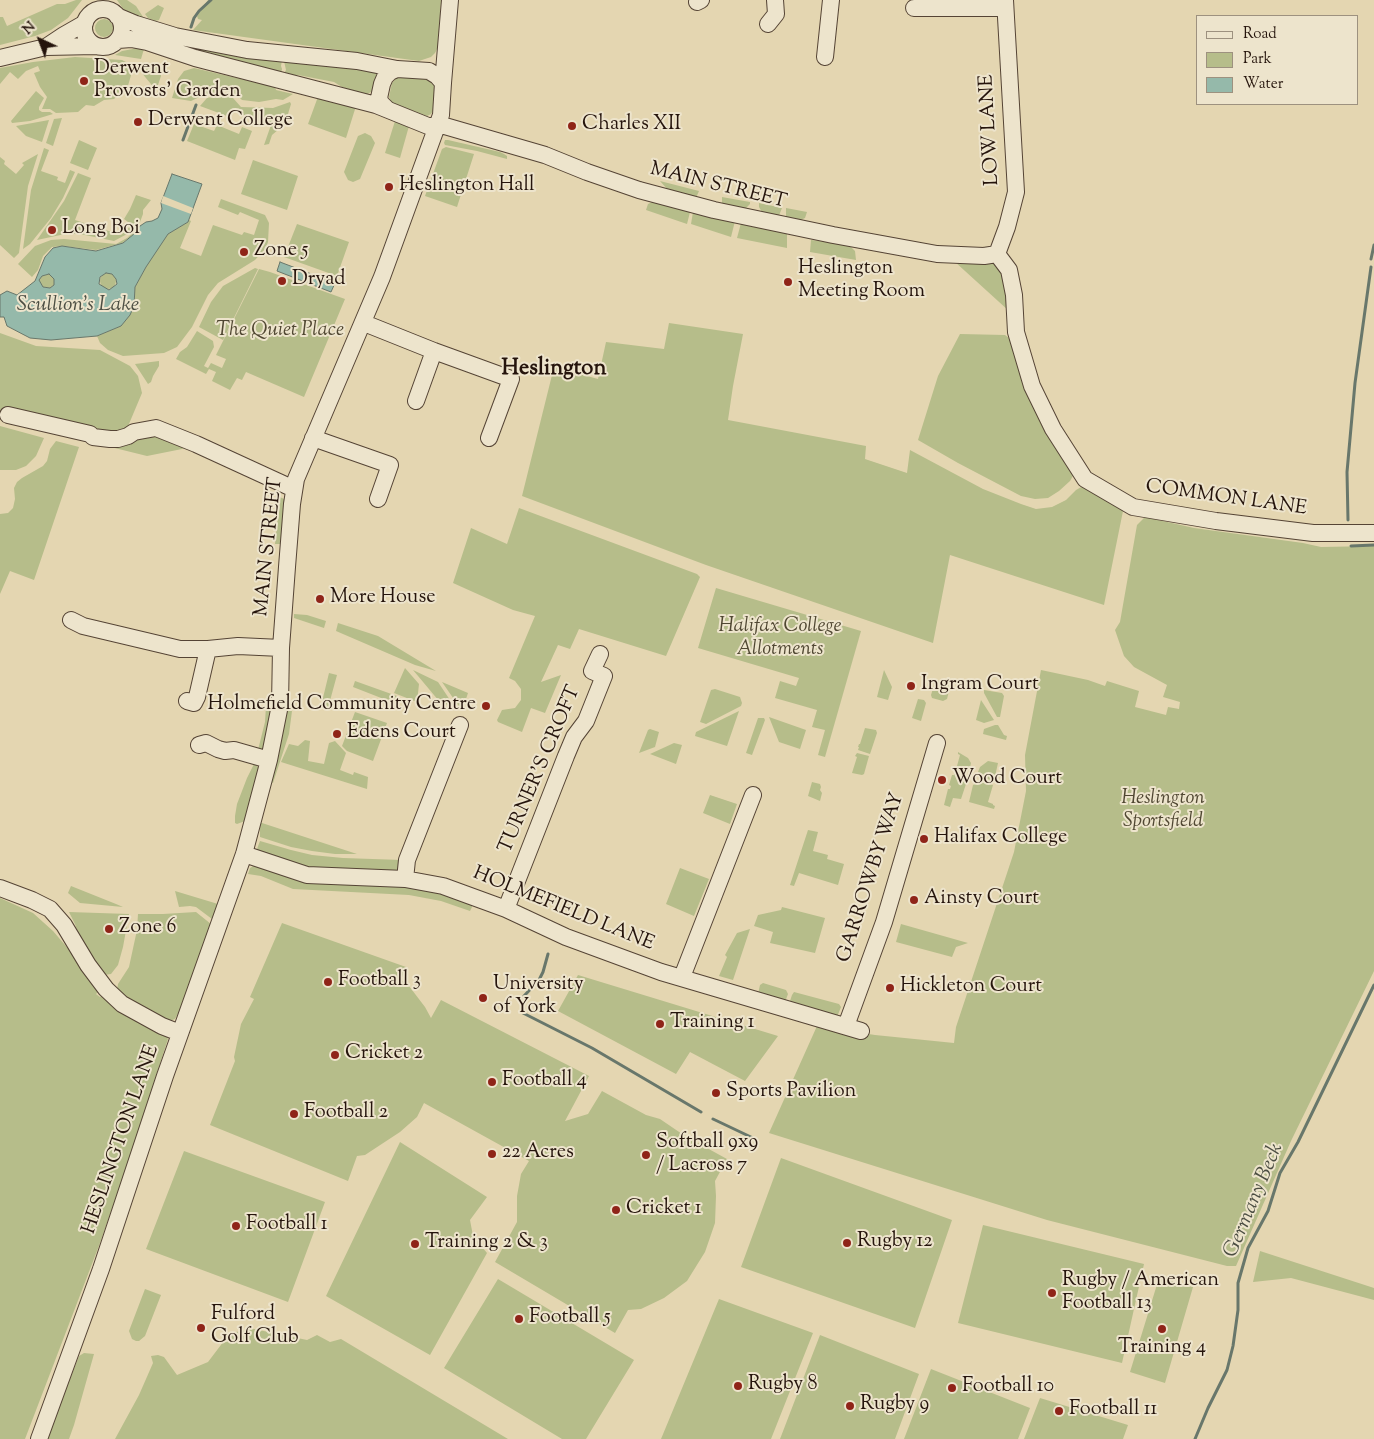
<!DOCTYPE html>
<html>
<head>
<meta charset="utf-8">
<style>
	body { margin:0 }
	#map { position:relative; width:1374px; height:1439px; overflow:hidden; background:#e4d6b1; font-family:"Sorts Mill Goudy",serif }
	canvas { display:block }
	.legend { position:absolute; left:1196px; top:15px; width:162px; height:90px; box-sizing:border-box; background:#ede4cc; border:1px solid #9d917f; margin:0; padding:6px 9px; list-style:none; font-size:15px; color:#25140c }
	.legend li { display:flex; align-items:center; gap:10px; height:25px }
	.legend b { width:25px; border:1px solid #9d917f }
	.north { position:absolute; left:15px; top:15px; width:50px; height:50px; -webkit-text-stroke:4px #ede4cc; paint-order:stroke; rotate:317deg; font-size:14px; font-weight:700; line-height:20px; text-align:center; color:#25140c }
	.north::after { content:''; display:block; margin:auto; width:18px; height:22px; background:#25140c; clip-path:polygon(50% 0,100% 100%,50% 72%,0 100%) }
</style>
</head>
<body>
<div id="map">
<canvas width="1374" height="1439"></canvas>
<ul class="legend">
<li><b style="height:6px;background:#ede4cc"></b>Road</li>
<li><b style="height:14px;background:#b6bd8a"></b>Park</li>
<li><b style="height:14px;background:#95b9aa"></b>Water</li>
</ul>
<div class="north">N</div>
</div>
<script>
const context = document.querySelector('canvas').getContext('2d');
context.lineJoin = 'round';
function paint(path, color) {
  context.fillStyle = color;
  context.fill(path, 'evenodd');
}
function poly(rows) {
  const path = new Path2D();
  for (const r of rows) {
    if (r.length === 3) {
      path.moveTo(r[0] + r[2], r[1]);
      path.arc(r[0], r[1], r[2], 0, 2 * Math.PI);
      continue;
    }
    path.moveTo(r[0], r[1]);
    for (let i = 2; i < r.length; i += 2) path.lineTo(r[i], r[i + 1]);
  }
  return path;
}
function stroke(path, color, width, dash) {
  context.strokeStyle = color;
  context.lineWidth = width;
  context.lineCap = dash ? 'butt' : 'round';
  context.setLineDash(dash || []);
  context.stroke(path);
}
function write(font, color, halo, rows, align = 'center') {
  context.font = font + ' "Sorts Mill Goudy",serif';
  context.lineWidth = 4;
  context.setLineDash([]);
  context.textBaseline = 'middle';
  context.strokeStyle = halo;
  context.fillStyle = color;
  for (const [text, x, y, turn = 0] of rows) {
    context.save();
    context.translate(x, y);
    context.rotate((+turn || 0) * Math.PI / 180);
    context.textAlign = isNaN(turn) ? turn : align;
    if (halo) context.strokeText(text, 0, 0);
    context.fillText(text, 0, 0);
    context.restore();
  }
}
paint(poly([
	[76,0,82,0,68,18,51,30,35,36,0,45,0,17,3,17,7,26,57,4,65,4],
	[117,0,127,0,136,6,145,20,126,13],
	[208,0,441,0,438,47,435,53,431,57,419,61,193,30,202,20,198,19,197,16],
	[158,5,164,8,159,20,155,21,148,18,145,14],
	[104,28,9],
	[191,45,282,60,281,66,282,69,281,74,193,51],
	[138,48,144,49,141,59,115,55,122,51],
	[75,57,122,60,128,63,132,72,127,89,121,87,117,96,114,99,104,100,94,106,86,105,78,112,56,113,50,109,42,109,47,97,40,87,34,73,40,71,38,66,26,71,18,79,10,72,0,84,0,68,33,62],
	[292,59,372,71,382,75,374,90,366,95,342,87,334,82,298,75,292,76,283,75,286,70,284,61],
	[143,64,161,67,161,76,158,85,155,89,141,72],
	[194,68,275,87,276,90,293,94,283,100,276,99,259,102,242,100,237,95,225,91,206,94,191,101,172,98,178,79,184,71],
	[404,76,429,79,435,84,434,109,431,114,427,116,392,103,389,97,392,83,397,77],
	[36,91,44,98,39,107,39,110,42,112,50,112,53,114,30,121,12,123,11,121],
	[225,94,233,98,241,107,273,108,290,102,291,104,285,124,272,135,269,144,264,145,271,125,230,110,227,116,200,106,207,98],
	[319,94,356,106,346,138,308,124],
	[62,118,53,146,46,143,54,119],
	[49,120,42,142,26,136,16,126],
	[395,121,409,126,400,158,385,153],
	[194,124,214,131,217,125,239,134,242,127,252,131,245,149,239,148,235,160,187,141],
	[365,133,371,136,375,143,360,179,353,182,348,180,344,172,358,136],
	[79,140,97,148,88,170,70,163],
	[445,140,448,140,500,152,504,154,507,156,507,159,477,151,445,145,444,143],
	[446,147,474,154,457,207,425,196,442,149],
	[44,148,49,150,41,171,58,177,57,180,65,183,70,170,75,172,63,198,51,218,30,244,23,249,31,190],
	[38,154,28,186,19,253,14,258,0,245,0,157,5,161,4,164,16,174,24,165,22,163],
	[253,160,298,176,287,210,241,194],
	[78,173,91,178,75,220,121,235,132,225,124,219,130,209,136,195,151,200,143,210,143,214,140,222,129,233,114,241,80,234,65,234,37,240,64,201],
	[660,181,699,191,696,198,668,190],
	[722,197,750,202,750,204,745,209,722,203],
	[221,199,265,215,269,223,268,242,265,249,255,260,218,283,208,295,192,327,177,347,164,353,123,356,108,350,100,343,97,336,121,326,134,306,135,287,146,267,168,234,188,222,189,220,191,221,180,248,201,256,213,225,242,235,244,232,254,235,259,220,240,212,238,215,218,207],
	[652,202,690,212,687,224,646,210,648,204],
	[759,203,782,208,778,218,763,214,759,207],
	[786,208,807,212,805,218,799,221,786,218],
	[693,212,735,221,731,237,691,224],
	[741,223,787,234,787,248,737,238],
	[297,224,349,242,337,276,284,257],
	[138,228,134,234,122,243,96,250,63,246,52,247,43,256,38,270,32,277,18,264,35,246,51,240,64,239,116,244,127,238],
	[811,240,849,245,855,251,856,260,810,252],
	[954,261,991,261,1001,268,1009,311],
	[255,268,258,269,223,340,199,327,211,302,223,286],
	[259,269,270,272,345,299,304,397,246,372,242,380,237,378,230,390,212,381,216,372,209,369,206,374,176,359,180,352,187,347,197,331,213,341,214,347,204,366,208,368,211,363,222,368,226,359,216,355],
	[108,281,8],
	[49,274,54,279,54,285,50,288,43,287,38,280,42,276],
	[669,323,743,334,733,386,728,420,866,446,865,459,907,473,910,450,983,489,1021,504,1036,509,1052,507,1066,500,1076,490,1083,486,1118,505,1123,511,1104,605,950,555,933,643,706,565,522,496,554,367,598,379,606,342,664,349],
	[0,333,36,346,100,350,130,366,138,376,142,393,126,431,154,432,190,445,182,449,147,456,62,435,8,415,0,413],
	[960,334,1005,335,1013,341,1074,474,1070,481,1059,491,1048,498,1035,499,1021,496,958,463,918,440,938,376],
	[159,361,159,366,153,376,151,382,148,384,135,364],
	[0,426,44,438,36,456,26,466,16,470,0,470],
	[56,441,79,447,34,580,10,571,0,594,0,514,8,513,13,508,15,499,14,488,17,482,22,478,43,466,47,461,50,449],
	[280,497,286,500,283,544,275,544],
	[519,508,697,574,700,577,666,656,579,629,570,649,558,645,541,682,561,675,545,713,531,708,522,732,498,722,497,720,502,710,515,708,521,700,521,689,515,681,509,678,535,616,513,610,453,583,471,528,507,544],
	[1145,517,1194,528,1303,543,1321,547,1374,546,1374,971,1291,1141,1236,1266,1227,1266,1047,1220,769,1133,817,1026,875,1035,954,1043,956,1027,1014,852,1026,791,1025,755,1041,670,1088,680,1105,686,1107,681,1139,691,1135,707,1166,715,1168,707,1179,709,1180,702,1163,697,1167,685,1134,667,1124,656,1115,630,1120,622,1137,525],
	[716,588,861,631,825,757,818,755,825,730,812,727,817,710,775,698,780,681,796,686,799,678,698,648],
	[294,614,307,615,326,621,324,628,294,618],
	[338,623,378,636,436,671,415,665,336,631],
	[405,668,419,684,417,702,394,693],
	[413,670,438,682,456,709,439,701],
	[884,670,892,687,888,700,877,697],
	[329,673,337,675,328,708,321,706],
	[937,680,948,684,950,687,947,699,943,701,932,698,931,695,935,682],
	[355,681,397,696,394,703,353,687],
	[442,682,468,693,463,708,460,708],
	[715,689,740,697,742,703,741,706,706,724,700,722,711,690],
	[984,690,1002,693,1004,696,1000,717,997,717,984,693],
	[918,699,924,700,926,703,921,721,912,718],
	[981,700,994,720,984,723,976,720],
	[266,706,272,709,265,750,258,750,265,722],
	[288,711,292,711,289,734,273,783,271,782,285,713],
	[739,711,727,746,695,736,696,732],
	[355,712,387,723,373,761,347,751,342,746],
	[769,717,806,730,800,749,779,742],
	[758,718,764,718,765,720,752,755,746,753],
	[995,725,998,725,1004,735,1007,736,1006,740,983,734,984,729],
	[865,728,876,730,877,733,870,754,858,750,859,747,858,747,859,744,860,744],
	[650,729,659,732,655,747,639,753,648,730],
	[305,740,310,741,308,761,324,764,329,743,335,741,346,753,340,770,353,775,354,772,368,777,367,789,281,762,289,744,298,746],
	[674,743,682,745,676,764,650,754],
	[958,752,968,758,971,763,970,768,964,771,962,777,966,784,961,799,953,798,950,807,944,805,948,789,950,789,951,786,949,785,952,775,954,775,955,771,953,770,954,767,957,766,960,755,958,754],
	[857,753,869,756,864,774,862,775,852,773,857,757,855,756],
	[988,761,998,763,994,781,981,777,978,772,980,767],
	[254,764,261,769,245,821,237,824,235,823,235,816,237,804,247,778],
	[812,782,820,784,821,787,820,790,822,793,820,801,808,796],
	[980,782,993,785,988,802,993,804,993,805,995,806,994,809,969,802,973,785],
	[710,795,737,804,730,824,703,813],
	[261,823,262,823,357,854,335,854,312,851,291,847,260,837,260,828],
	[808,830,818,832,813,851,828,855,827,859,844,864,838,885,799,873,794,886,790,885],
	[260,841,291,850,312,855,343,858,402,860,396,871,309,870,260,853,257,849],
	[255,865,416,885,472,904,472,907,470,911,441,901,409,895,293,889,261,876,248,874,250,868],
	[680,868,709,879,694,916,666,904],
	[71,886,116,904,123,907,80,903,68,893],
	[175,891,218,904,212,919,196,907,190,906,179,907],
	[0,898,33,913,53,931,71,952,99,991,96,994,100,997,103,994,130,1017,146,1026,166,1035,168,1039,124,1174,100,1243,25,1439,0,1439],
	[782,907,825,918,815,953,770,943,773,932,754,926,758,915,781,910],
	[69,912,129,914,123,947,118,965,111,974,104,975,79,937,75,924],
	[196,912,211,924,179,1012,175,1019,170,1021,165,1019,128,999,117,990,118,984,129,967,137,930,138,914,163,914],
	[282,923,406,967,401,980,409,986,425,1007,431,1018,441,1000,589,1076,565,1121,588,1114,602,1091,646,1115,660,1119,685,1136,727,1159,715,1181,716,1196,715,1223,705,1252,687,1281,664,1298,641,1309,628,1310,615,1333,495,1262,517,1222,517,1196,521,1174,529,1161,424,1103,417,1117,400,1132,365,1155,357,1156,348,1181,210,1125,235,1061,234,1057,241,1024,254,999,250,997],
	[901,924,968,943,956,947,952,957,896,942],
	[750,929,733,980,719,976,727,957,725,955,737,933],
	[578,975,778,1036,745,1081,690,1052,676,1074,558,1011],
	[763,983,786,990,788,994,785,1002,758,994,760,985],
	[794,992,839,1004,841,1007,837,1017,789,1004,792,995],
	[400,1142,487,1197,470,1220,473,1236,487,1253,430,1355,326,1296],
	[184,1151,325,1202,288,1302,146,1249],
	[781,1158,952,1220,915,1328,741,1267],
	[983,1225,1144,1264,1122,1363,958,1323],
	[1260,1251,1374,1288,1374,1300,1291,1278,1253,1282],
	[1159,1278,1193,1287,1165,1383,1130,1372],
	[498,1279,634,1360,586,1439,562,1439,444,1368],
	[145,1289,161,1295,145,1336,139,1341,136,1341,132,1339,129,1331],
	[719,1299,813,1333,771,1439,661,1439],
	[254,1329,307,1340,317,1335,330,1342,341,1339,508,1439,115,1439,139,1395,153,1363,151,1356,158,1355,164,1357,177,1375,208,1362,230,1333],
	[820,1335,919,1374,895,1439,780,1439],
	[84,1353,94,1354,74,1425,69,1439,46,1439,79,1356],
	[931,1369,1030,1408,1018,1439,904,1439],
	[1040,1398,1128,1425,1123,1439,1024,1439]
]), '#b6bd8a');
const water = poly([
	[172,174,202,184,188,222,168,234,146,267,135,287,134,306,130,315,121,326,97,336,51,340,30,338,7,326,4,317,0,317,0,295,7,291,17,295,35,281,45,257,53,248,62,246,96,251,123,243,134,234,140,226,146,222,152,221,158,218,162,209,161,203,172,174],
	[106,273,112,274,116,279,117,284,109,290,99,284,100,277,106,273],
	[49,274,54,279,54,285,50,288,43,287,39,280,42,276,49,274],
	[280,262,335,283,331,292,277,271,280,262]
]);
paint(water, '#95b9aa');
stroke(water, '#68776b', 1);
paint(poly([
	[163,196,193,208,191,214,161,203]
]), '#e4d6b1');
stroke(poly([
	[191,27,194,18,199,11,211,0],
	[183,140,196,105],
	[1371,259,1374,245],
	[1348,520,1347,472,1355,383,1371,267],
	[1351,546,1374,545],
	[524,996,539,980,543,972,548,954],
	[521,1012,592,1048,701,1112],
	[713,1119,753,1138],
	[1195,1439,1208,1408,1227,1370,1233,1346,1238,1310,1238,1283,1248,1248,1268,1211,1280,1173,1298,1142,1374,985]
]), '#68776b', 3);
const minor = poly([
	[697,2,701,0],
	[914,8,1005,8],
	[103,28,19],
	[117,16,136,24,175,36,247,50,357,61,397,69,429,71,437,76,443,83],
	[768,24,776,14,775,0],
	[118,40,131,39,147,42,195,58,376,105,428,126,437,126],
	[46,47,64,35,85,23],
	[825,57,831,0],
	[0,58,46,47,96,46],
	[387,109,381,103,379,98,382,84,385,77,390,72,397,69],
	[438,124,545,155,587,172,639,190,714,210,833,235,937,254,984,256,997,254],
	[997,254,1009,270,1014,295,1016,332,1032,386,1053,429,1085,479,1133,507,1216,521,1313,533,1374,533],
	[997,254,1007,227,1016,192,1005,0],
	[364,323,434,351,511,379,489,438],
	[416,401,434,351],
	[8,415,90,434,93,437,110,439,118,439,128,436,134,432,156,428,196,444,294,489],
	[313,438,390,465,378,499],
	[71,620,83,626,180,649,208,649,238,646,281,648],
	[187,701,194,703,197,697,208,649],
	[199,745,206,743,218,749,225,751,234,750,269,760],
	[244,854,307,875,405,879,443,886,506,909,566,937,661,972,861,1031],
	[405,879,407,860,460,725],
	[0,888,32,900,50,909,64,925,88,965,106,989,122,1004,162,1026,180,1033],
	[506,909,566,756,574,737,586,721,604,676,592,671,600,654],
	[682,977,753,795],
	[846,1026,884,922,937,743],
	[39,1439,101,1269,165,1076,244,854,269,760,280,705,281,648,287,567,292,504,296,479,382,277,441,115,443,83,450,0]
]);
stroke(minor, '#554435', 18);
stroke(minor, '#ede4cc', 16);
for (const [x, y, r, color] of [
	[84,81,5,"#8f2418"],
	[138,122,5,"#8f2418"],
	[572,126,5,"#8f2418"],
	[389,187,5,"#8f2418"],
	[52,230,5,"#8f2418"],
	[244,252,5,"#8f2418"],
	[282,281,5,"#8f2418"],
	[788,282,5,"#8f2418"],
	[320,599,5,"#8f2418"],
	[911,686,5,"#8f2418"],
	[486,706,5,"#8f2418"],
	[337,734,5,"#8f2418"],
	[942,780,5,"#8f2418"],
	[924,839,5,"#8f2418"],
	[914,900,5,"#8f2418"],
	[109,929,5,"#8f2418"],
	[328,982,5,"#8f2418"],
	[890,988,5,"#8f2418"],
	[483,998,5,"#8f2418"],
	[660,1024,5,"#8f2418"],
	[335,1055,5,"#8f2418"],
	[492,1082,5,"#8f2418"],
	[716,1093,5,"#8f2418"],
	[294,1114,5,"#8f2418"],
	[492,1154,5,"#8f2418"],
	[646,1155,5,"#8f2418"],
	[616,1210,5,"#8f2418"],
	[236,1226,5,"#8f2418"],
	[847,1243,5,"#8f2418"],
	[415,1244,5,"#8f2418"],
	[1052,1293,5,"#8f2418"],
	[519,1319,5,"#8f2418"],
	[201,1328,5,"#8f2418"],
	[1162,1329,5,"#8f2418"],
	[738,1386,5,"#8f2418"],
	[952,1388,5,"#8f2418"],
	[850,1406,5,"#8f2418"],
	[1059,1411,5,"#8f2418"]
]) {
  const dot = new Path2D();
  dot.arc(x, y, r, 0, 2 * Math.PI);
  context.fillStyle = color;
  context.fill(dot);
  stroke(dot, '#ede4cc', 2);
}
write('20px', '#25140c', '#ede4cc', [
	["Derwent",94,70],
	["Provosts' Garden",94,93],
	["Derwent College",148,122],
	["Charles XII",582,126],
	["Heslington Hall",399,187],
	["Long Boi",62,230],
	["Zone 5",254,252],
	["Heslington",798,270],
	["Meeting Room",798,293],
	["Dryad",292,281],
	["More House",330,599],
	["Ingram Court",921,686],
	["Holmefield Community Centre",476,706,"right"],
	["Edens Court",347,734],
	["Wood Court",952,780],
	["Halifax College",934,839],
	["Ainsty Court",924,900],
	["Zone 6",119,929],
	["Football 3",338,982],
	["University",493,986],
	["of York",493,1009],
	["Hickleton Court",900,988],
	["Training 1",670,1024],
	["Cricket 2",345,1055],
	["Football 4",502,1082],
	["Sports Pavilion",726,1093],
	["Football 2",304,1114],
	["Softball 9x9",656,1144],
	["/ Lacross 7",656,1167],
	["22 Acres",502,1154],
	["Cricket 1",626,1210],
	["Football 1",246,1226],
	["Rugby 12",857,1243],
	["Training 2 & 3",425,1244],
	["Rugby / American",1062,1282],
	["Football 13",1062,1305],
	["Fulford",211,1316],
	["Golf Club",211,1339],
	["Football 5",529,1319],
	["Training 4",1162,1349,"center"],
	["Rugby 8",748,1386],
	["Football 10",962,1388],
	["Rugby 9",860,1406],
	["Football 11",1069,1411]
], 'left');
write('20px', '#25140c', '#ede4cc', [
	["LOW LANE",991,130,-93],
	["MAIN STREET",718,187,14],
	["COMMON LANE",1226,499,8],
	["MAIN STREET",270,547,-84],
	["TURNER'S CROFT",541,770,-67],
	["GARROWBY WAY",872,878,-72],
	["HOLMEFIELD LANE",563,910,22],
	["HESLINGTON LANE",122,1140,-71]
]);
write('italic 20px', '#504732', '#ede4cc', [
	["The Quiet Place",280,332],
	["Halifax College",780,628],
	["Allotments",780,651],
	["Heslington",1163,800],
	["Sportsfield",1163,823]
]);
write('italic 21px', '#4c4e43', '#ede4cc', [
	["Scullion's Lake",78,306],
	["Germany Beck",1255,1201,-67]
]);
write('bold 22px', '#25140c', '#ede4cc', [
	["Heslington",554,370]
]);
</script>
</body>
</html>
